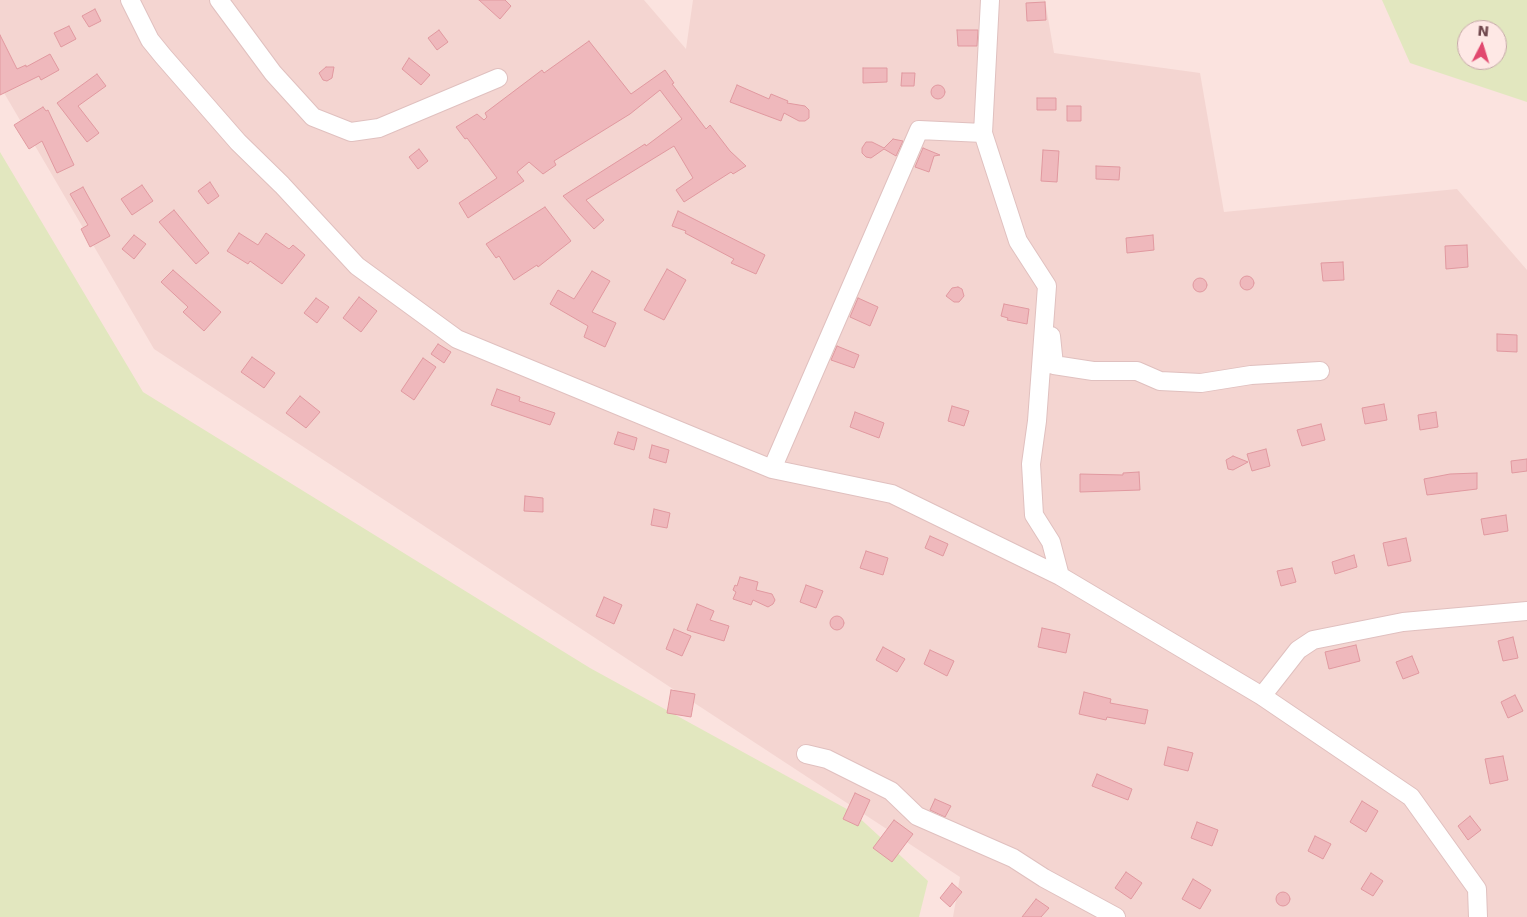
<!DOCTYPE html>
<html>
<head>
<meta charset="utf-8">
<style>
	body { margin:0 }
	#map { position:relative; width:1527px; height:917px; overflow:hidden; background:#fbe3df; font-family:"DejaVu Sans",sans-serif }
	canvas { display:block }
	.north { position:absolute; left:1457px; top:20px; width:50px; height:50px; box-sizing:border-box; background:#fee8e5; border:1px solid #c5a8a8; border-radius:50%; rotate:5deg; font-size:14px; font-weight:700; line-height:20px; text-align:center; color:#70484d }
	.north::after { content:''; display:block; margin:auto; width:18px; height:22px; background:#e1486e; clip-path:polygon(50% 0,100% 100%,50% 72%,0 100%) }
</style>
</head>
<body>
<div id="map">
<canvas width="1527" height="917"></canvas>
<div class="north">N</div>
</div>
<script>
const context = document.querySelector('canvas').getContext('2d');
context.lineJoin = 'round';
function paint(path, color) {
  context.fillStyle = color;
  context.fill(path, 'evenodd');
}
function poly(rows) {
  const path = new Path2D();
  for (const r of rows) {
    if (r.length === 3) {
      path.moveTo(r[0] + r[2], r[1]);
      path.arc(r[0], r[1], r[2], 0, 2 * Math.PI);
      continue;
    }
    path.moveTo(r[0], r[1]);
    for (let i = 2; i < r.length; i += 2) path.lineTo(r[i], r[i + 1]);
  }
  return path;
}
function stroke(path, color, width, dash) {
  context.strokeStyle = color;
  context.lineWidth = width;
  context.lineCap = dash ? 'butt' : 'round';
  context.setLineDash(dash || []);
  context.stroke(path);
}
paint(poly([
	[0,0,644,0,686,49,693,0,1045,0,1054,53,1200,73,1224,212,1457,189,1527,270,1527,917,953,917,960,877,154,349,0,86]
]), '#f4d5d1');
paint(poly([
	[1382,0,1527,0,1527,102,1410,63],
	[1467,30,1497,30,1497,60,1467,60],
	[0,152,143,392,590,668,854,813,928,881,919,917,0,917]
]), '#e2e7bf');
const building = poly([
	[479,0,505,0,511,6,500,19,479,0],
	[1045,2,1046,20,1027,21,1026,3,1045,2],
	[95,9,101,21,89,27,82,16,95,9],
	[69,26,76,39,61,47,54,33,69,26],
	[439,30,448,42,437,50,428,38,439,30],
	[957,30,978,30,977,46,958,46,957,30],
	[0,35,17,69,26,65,26,67,50,54,59,70,41,80,39,76,0,95,0,35],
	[589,41,631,94,665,70,674,83,672,84,706,129,710,125,730,151,746,166,733,174,731,172,684,202,676,190,693,178,674,146,586,200,604,220,594,229,563,196,645,144,646,146,682,119,660,90,630,114,554,161,556,165,543,174,529,162,517,172,524,181,468,218,459,203,497,178,467,138,465,139,456,127,477,114,484,120,487,117,485,113,542,70,544,73,589,41],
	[409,58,430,75,421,85,402,69,409,58],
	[326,67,334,67,332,78,327,81,323,80,319,73,326,67],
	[863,68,887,68,887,82,863,83,863,68],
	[902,73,915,73,914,86,901,86,902,73],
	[97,74,106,86,78,106,99,133,87,142,57,103,97,74],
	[938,92,7],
	[737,85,769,99,771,94,788,101,787,103,805,106,809,110,809,118,805,121,799,121,784,113,781,121,730,102,737,85],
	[1037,98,1056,98,1056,110,1037,110,1037,98],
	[1067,106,1081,106,1081,121,1067,121,1067,106],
	[43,107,46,111,48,110,74,165,57,173,42,141,29,149,14,125,43,107],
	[893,139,903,141,896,156,884,149,871,158,866,157,862,153,862,148,866,142,872,142,884,148,893,139],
	[923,148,940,155,934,156,929,172,915,167,923,148],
	[419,149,428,161,418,169,409,157,419,149],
	[1043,150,1059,151,1057,182,1041,181,1043,150],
	[1096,166,1120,167,1119,180,1096,179,1096,166],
	[210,182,219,196,208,204,198,191,210,182],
	[142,185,153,201,132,215,121,199,142,185],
	[83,187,110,236,90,247,81,229,88,225,70,194,83,187],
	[545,207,571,241,538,267,537,265,514,280,499,256,496,258,486,244,545,207],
	[174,210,209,253,196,264,159,222,174,210],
	[678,211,765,255,756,274,731,263,734,259,685,233,686,231,672,226,678,211],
	[239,233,258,245,266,233,289,249,293,245,305,255,282,284,250,261,248,264,227,251,239,233],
	[134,235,146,244,134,259,122,249,134,235],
	[1153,235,1154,250,1127,253,1126,238,1153,235],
	[1467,245,1468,267,1446,269,1445,246,1467,245],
	[1343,262,1344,280,1323,281,1321,263,1343,262],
	[667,269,686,280,664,320,644,310,667,269],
	[173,270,221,312,204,331,183,312,188,307,161,282,173,270],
	[592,271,610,281,592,312,616,323,605,347,584,337,588,326,550,304,558,290,574,299,592,271],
	[1247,283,7],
	[1200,285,7],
	[958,287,962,289,964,296,959,302,954,302,946,296,952,288,958,287],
	[359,297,377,311,361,332,343,318,359,297],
	[316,298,329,307,317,323,304,313,316,298],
	[858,298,878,307,870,326,850,317,858,298],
	[1004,304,1029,309,1027,324,1007,320,1008,318,1001,316,1004,304],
	[1497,334,1517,335,1517,352,1497,351,1497,334],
	[438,344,451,352,444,363,431,354,438,344],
	[837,346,859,355,854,368,831,360,837,346],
	[252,357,275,373,264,388,241,372,252,357],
	[423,358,436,367,414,400,401,391,423,358],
	[497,389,520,397,519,401,555,413,550,425,491,405,497,389],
	[300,396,320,412,306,428,286,413,300,396],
	[1384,404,1387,420,1365,424,1362,408,1384,404],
	[952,406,969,411,964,426,948,421,952,406],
	[855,412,884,423,879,438,850,427,855,412],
	[1436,412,1438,427,1420,430,1418,415,1436,412],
	[1321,424,1325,440,1302,446,1297,430,1321,424],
	[618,432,637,438,634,450,614,444,618,432],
	[652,445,669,450,666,463,649,458,652,445],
	[1266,449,1270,466,1252,471,1247,454,1266,449],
	[1233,456,1248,462,1233,470,1228,469,1226,460,1233,456],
	[1527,459,1527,471,1512,473,1511,461,1527,459],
	[1139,472,1140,490,1080,492,1080,474,1123,475,1123,473,1139,472],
	[1477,473,1477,489,1427,495,1424,479,1450,474,1477,473],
	[525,496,543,498,543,512,524,511,525,496],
	[654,509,670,513,667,528,651,525,654,509],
	[1506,515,1508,531,1484,535,1481,519,1506,515],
	[930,536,948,544,943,556,925,548,930,536],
	[1406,538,1411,561,1388,566,1383,543,1406,538],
	[866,551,888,558,883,575,860,568,866,551],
	[1354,555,1357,567,1335,574,1332,562,1354,555],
	[1292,568,1296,582,1281,586,1277,571,1292,568],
	[740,577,758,582,756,590,772,594,775,600,773,604,768,607,753,600,751,605,733,599,736,592,733,590,735,585,737,586,740,577],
	[806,585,823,591,816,608,800,602,806,585],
	[604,597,622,605,614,624,596,616,604,597],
	[697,604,714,611,710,620,729,626,724,641,687,630,697,604],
	[837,623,7],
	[1042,628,1070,634,1066,653,1038,647,1042,628],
	[674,629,691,636,682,656,666,649,674,629],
	[1513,637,1518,658,1503,661,1498,641,1513,637],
	[1356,645,1360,661,1329,669,1325,652,1356,645],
	[883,647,905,659,897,672,876,660,883,647],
	[930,650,954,661,947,676,924,664,930,650],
	[1412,656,1419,673,1403,679,1396,662,1412,656],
	[671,690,695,694,691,717,667,713,671,690],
	[1084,692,1111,699,1110,703,1148,710,1145,724,1107,717,1106,720,1079,714,1084,692],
	[1515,695,1523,711,1508,718,1501,702,1515,695],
	[1168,747,1193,753,1188,771,1164,765,1168,747],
	[1503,756,1508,780,1490,784,1485,759,1503,756],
	[1097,774,1132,789,1128,800,1092,786,1097,774],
	[855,793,870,800,858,826,843,819,855,793],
	[935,799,951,806,945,817,930,810,935,799],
	[1362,801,1378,811,1366,832,1350,822,1362,801],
	[1470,816,1481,830,1468,840,1458,826,1470,816],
	[894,820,913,834,892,862,873,848,894,820],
	[1197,822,1218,830,1212,846,1191,838,1197,822],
	[1315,836,1331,844,1323,859,1308,851,1315,836],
	[1126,872,1142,883,1131,899,1115,888,1126,872],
	[1371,873,1383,881,1373,896,1361,889,1371,873],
	[1193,879,1211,890,1200,909,1182,899,1193,879],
	[952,883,962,892,950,907,940,898,952,883],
	[1283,899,7],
	[1036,899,1049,908,1041,917,1022,917,1036,899]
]);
paint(building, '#efb8bc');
stroke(building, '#e199a0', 1);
const street = poly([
	[130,0,150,40,163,56,238,142,282,185,357,266,457,339,772,469,892,494,1060,576,1262,696,1411,797,1477,889,1478,917],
	[219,0,273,73,313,117,351,132,379,128,498,78],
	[990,0,983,133,1018,241,1047,286,1037,421,1031,464,1034,515,1051,542,1060,576],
	[1051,336,1054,365,1093,371,1137,371,1160,381,1201,383,1251,375,1320,371],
	[772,469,919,130,983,133],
	[1262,696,1298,650,1313,640,1403,622,1527,611],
	[806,754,827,759,891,791,917,816,1013,858,1044,878,1116,917]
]);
stroke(street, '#e0c0bf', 20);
stroke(street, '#fff', 18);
</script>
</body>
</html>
